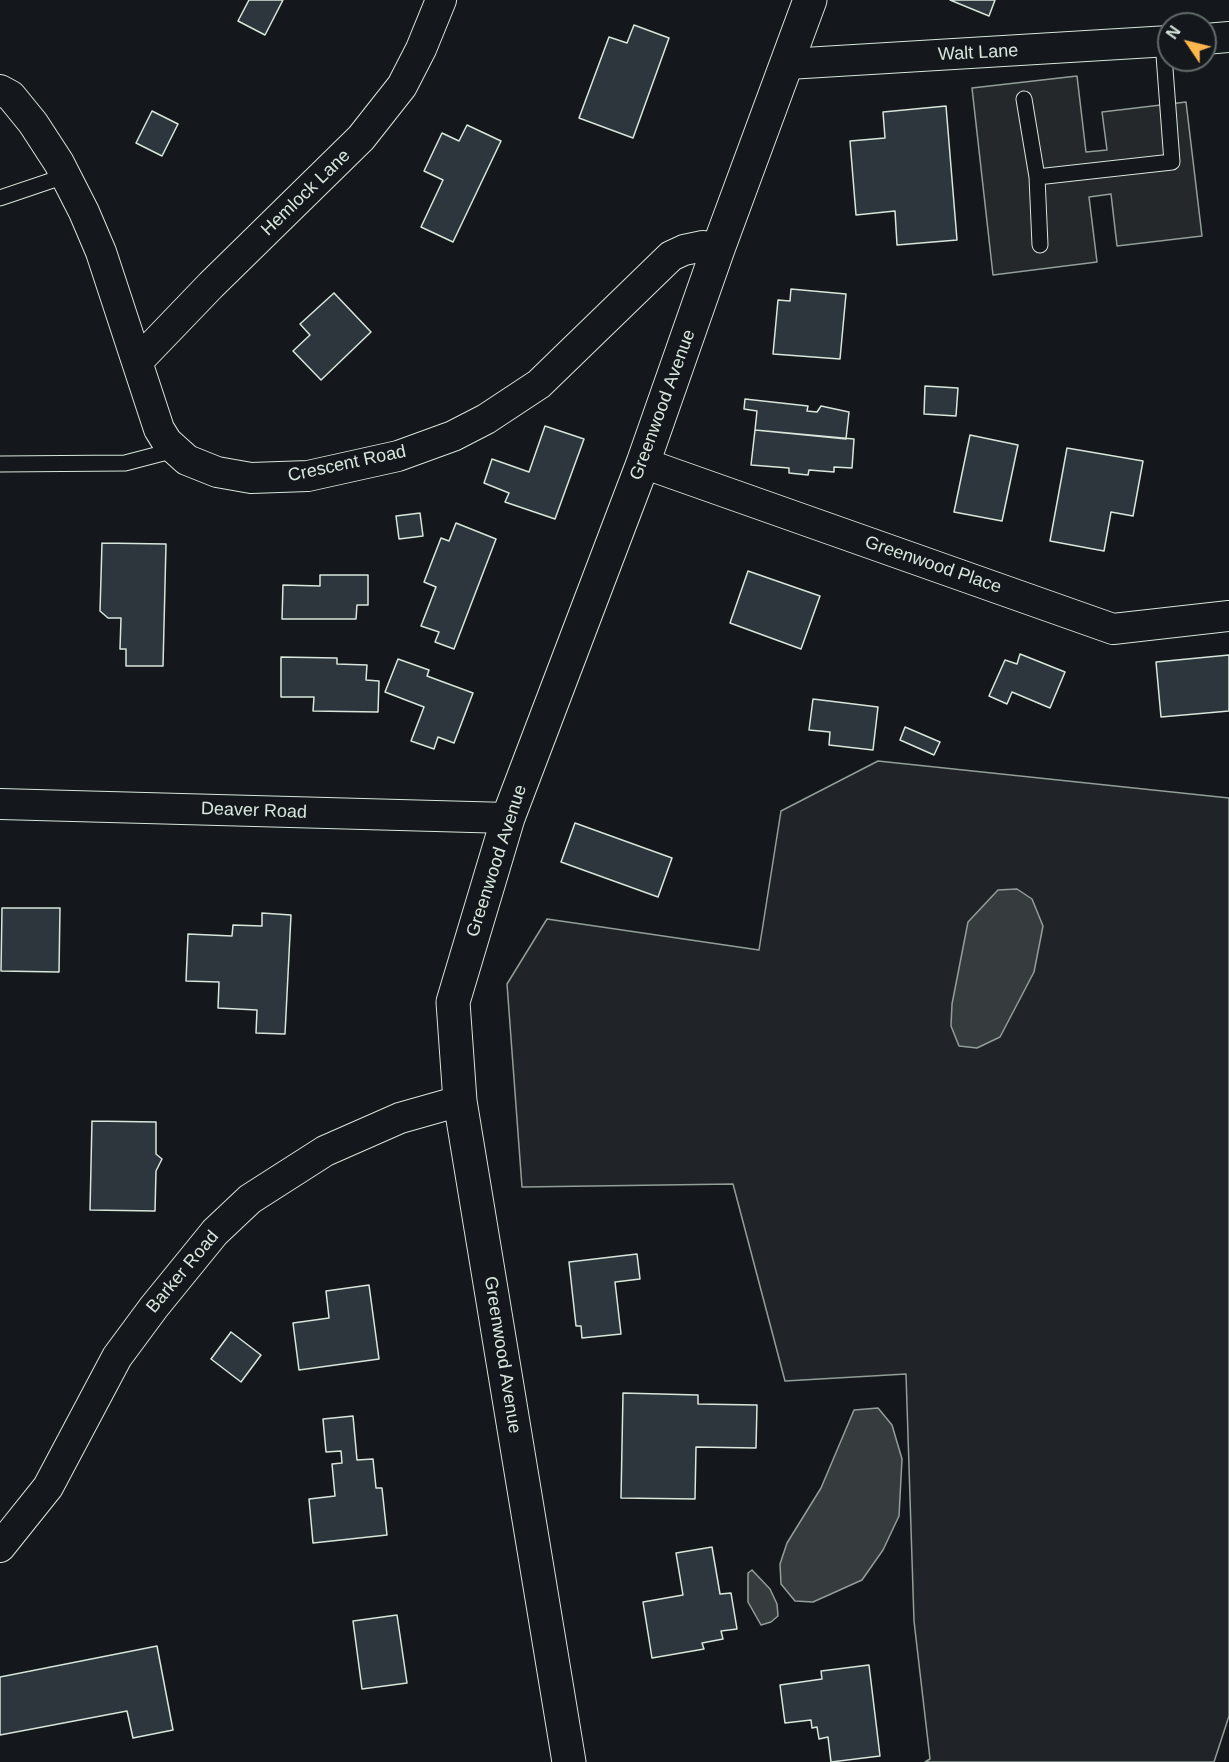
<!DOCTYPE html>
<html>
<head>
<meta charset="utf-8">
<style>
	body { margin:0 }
	#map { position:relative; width:1229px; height:1762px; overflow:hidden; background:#14181c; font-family:Helvetica,sans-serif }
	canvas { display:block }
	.north { position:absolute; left:1157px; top:12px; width:60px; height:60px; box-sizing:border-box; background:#14181c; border:2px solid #626a69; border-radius:50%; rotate:305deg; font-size:16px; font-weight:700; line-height:24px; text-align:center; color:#d8e6dc }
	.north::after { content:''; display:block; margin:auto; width:21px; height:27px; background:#ffb74d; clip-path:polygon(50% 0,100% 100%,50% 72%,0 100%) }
</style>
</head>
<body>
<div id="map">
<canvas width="1229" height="1762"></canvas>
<div class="north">N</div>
</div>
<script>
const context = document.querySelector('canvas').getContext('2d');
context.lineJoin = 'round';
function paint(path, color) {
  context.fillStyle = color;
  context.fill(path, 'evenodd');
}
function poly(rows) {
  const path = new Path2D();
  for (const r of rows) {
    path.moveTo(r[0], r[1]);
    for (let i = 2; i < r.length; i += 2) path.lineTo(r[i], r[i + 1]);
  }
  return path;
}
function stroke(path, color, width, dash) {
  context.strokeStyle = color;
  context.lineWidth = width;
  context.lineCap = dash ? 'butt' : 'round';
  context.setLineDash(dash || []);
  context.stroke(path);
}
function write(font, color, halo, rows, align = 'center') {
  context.font = font + ' Helvetica,sans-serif';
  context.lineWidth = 4.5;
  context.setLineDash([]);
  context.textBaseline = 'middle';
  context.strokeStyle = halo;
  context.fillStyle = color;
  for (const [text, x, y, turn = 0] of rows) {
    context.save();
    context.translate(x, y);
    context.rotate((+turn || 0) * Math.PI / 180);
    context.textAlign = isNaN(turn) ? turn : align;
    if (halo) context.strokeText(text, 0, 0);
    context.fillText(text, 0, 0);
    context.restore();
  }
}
const green = poly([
	[878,761,1229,798,1229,1716,1214,1762,925,1762,930,1759,914,1621,906,1374,785,1381,733,1184,522,1187,507,984,547,919,759,950,781,811,878,761]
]);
paint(green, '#202428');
stroke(green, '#939e99', 1.5);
const parking = poly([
	[1077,76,1086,152,1107,150,1102,112,1186,102,1202,236,1117,246,1111,194,1089,197,1097,262,993,275,972,88,1077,76]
]);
paint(parking, '#24282b');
stroke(parking, '#939e99', 1.5);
const water = poly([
	[1017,889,1032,899,1043,926,1034,972,1000,1037,977,1048,959,1046,951,1026,952,1004,968,922,998,890,1017,889],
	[878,1408,892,1425,902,1459,899,1516,883,1550,862,1580,813,1602,795,1601,781,1584,780,1564,787,1543,821,1488,854,1410,878,1408],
	[752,1570,770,1589,777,1604,778,1616,771,1622,761,1625,748,1602,748,1573,752,1570]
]);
paint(water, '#363b3e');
stroke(water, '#939e99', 1.5);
const building = poly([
	[249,0,283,0,265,35,238,21,249,0],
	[950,0,995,0,989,16,950,0],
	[634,25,669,38,633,138,579,118,609,37,627,43,634,25],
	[946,106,957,240,897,245,895,211,856,215,850,141,885,138,883,112,946,106],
	[152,111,178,124,162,156,136,143,152,111],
	[467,125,501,141,453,242,421,227,443,180,424,171,442,133,459,141,467,125],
	[791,289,846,294,840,359,773,354,778,300,790,301,791,289],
	[334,293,371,332,321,380,293,351,310,335,300,324,334,293],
	[925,386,958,388,956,416,924,414,925,386],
	[745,399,808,406,807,411,817,412,821,406,849,412,846,439,755,430,757,411,744,409,745,399],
	[545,426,584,439,555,519,505,502,509,493,484,483,492,459,529,472,545,426],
	[755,430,854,439,852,468,834,467,834,472,809,470,808,475,789,473,789,468,751,465,755,430],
	[970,435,1018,445,1002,521,954,512,970,435],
	[1067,448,1143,461,1133,516,1111,512,1104,551,1050,541,1067,448],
	[420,513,423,536,399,539,396,516,420,513],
	[456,523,496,539,454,649,435,642,439,632,421,626,436,587,424,582,441,538,449,541,456,523],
	[102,543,166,544,163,666,126,666,126,649,120,649,121,618,108,618,100,611,102,543],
	[748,571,820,596,801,649,730,623,748,571],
	[320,575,368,575,368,605,357,605,356,619,282,619,283,585,320,586,320,575],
	[1020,654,1065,672,1050,708,1012,692,1007,704,989,696,1005,660,1017,664,1020,654],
	[1229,655,1229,711,1161,717,1156,662,1229,655],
	[281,657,337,658,337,664,367,665,366,680,379,681,378,712,313,711,314,697,281,697,281,657],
	[398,659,429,670,427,676,473,693,454,743,438,737,434,749,411,741,424,707,385,692,398,659],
	[813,699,878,707,873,750,829,745,830,732,809,730,813,699],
	[905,727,940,742,934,755,900,740,905,727],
	[575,823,672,858,658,897,561,862,575,823],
	[2,908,60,908,59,972,1,971,2,908],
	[262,913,291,915,285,1034,256,1033,257,1010,218,1008,219,982,186,981,188,934,232,936,233,925,262,926,262,913],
	[92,1121,156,1122,156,1154,162,1159,156,1171,155,1211,90,1210,92,1121],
	[637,1254,640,1279,615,1282,621,1334,582,1338,581,1326,576,1326,569,1262,637,1254],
	[369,1285,379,1359,299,1370,293,1323,329,1318,326,1291,369,1285],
	[231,1332,261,1355,241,1382,211,1359,231,1332],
	[623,1393,698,1395,698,1404,757,1405,756,1448,696,1447,695,1499,621,1498,623,1393],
	[353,1416,357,1460,373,1459,376,1488,382,1488,387,1535,313,1543,309,1499,335,1496,332,1464,342,1463,341,1451,326,1452,323,1419,353,1416],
	[712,1547,720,1594,731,1593,737,1629,721,1631,723,1639,702,1643,704,1649,652,1658,643,1602,683,1595,676,1553,712,1547],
	[397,1615,407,1683,362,1689,353,1621,397,1615],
	[157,1646,173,1730,133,1738,127,1711,0,1735,0,1677,157,1646],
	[869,1665,880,1756,831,1762,828,1737,819,1739,817,1727,812,1728,811,1720,785,1723,780,1685,822,1679,821,1671,869,1665]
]);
paint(building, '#2c363c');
stroke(building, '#d8e6dc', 1.5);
const service = poly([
	[1024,99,1037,177,1172,162,1163,42],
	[1037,177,1040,245],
	[0,198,65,176],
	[0,464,125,463,175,450]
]);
const minor = poly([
	[1205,39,1229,37],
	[788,64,1169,41],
	[0,90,11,96,33,123,59,163,84,212,101,252,159,429,167,442,187,460,217,472,251,478,308,476,398,456,453,436,486,419,539,384,671,256,684,250,703,246,718,249],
	[137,362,211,285,361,138,402,86,421,49,441,0],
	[643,463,1113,629,1229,616],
	[0,804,508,818],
	[0,1547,48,1487,117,1357,154,1307,215,1232,250,1199,325,1151,400,1118,460,1101]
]);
const secondary = poly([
	[569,1762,460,1101,453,1002,508,818,643,463,718,249,810,0]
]);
stroke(service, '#d8e6dc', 17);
stroke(minor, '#d8e6dc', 32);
stroke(secondary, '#d8e6dc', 35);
stroke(service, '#14181c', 15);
stroke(minor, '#14181c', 30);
stroke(secondary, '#14181c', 33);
write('18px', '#d8e6dc', '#14181c', [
	["Walt Lane",978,53,-3],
	["Hemlock Lane",306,193,-44],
	["Greenwood Avenue",663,405,-70],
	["Crescent Road",347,464,-12],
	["Greenwood Place",933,565,19],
	["Deaver Road",254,811,2],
	["Greenwood Avenue",497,861,-72],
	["Barker Road",183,1272,-50],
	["Greenwood Avenue",502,1355,81]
]);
</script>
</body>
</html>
